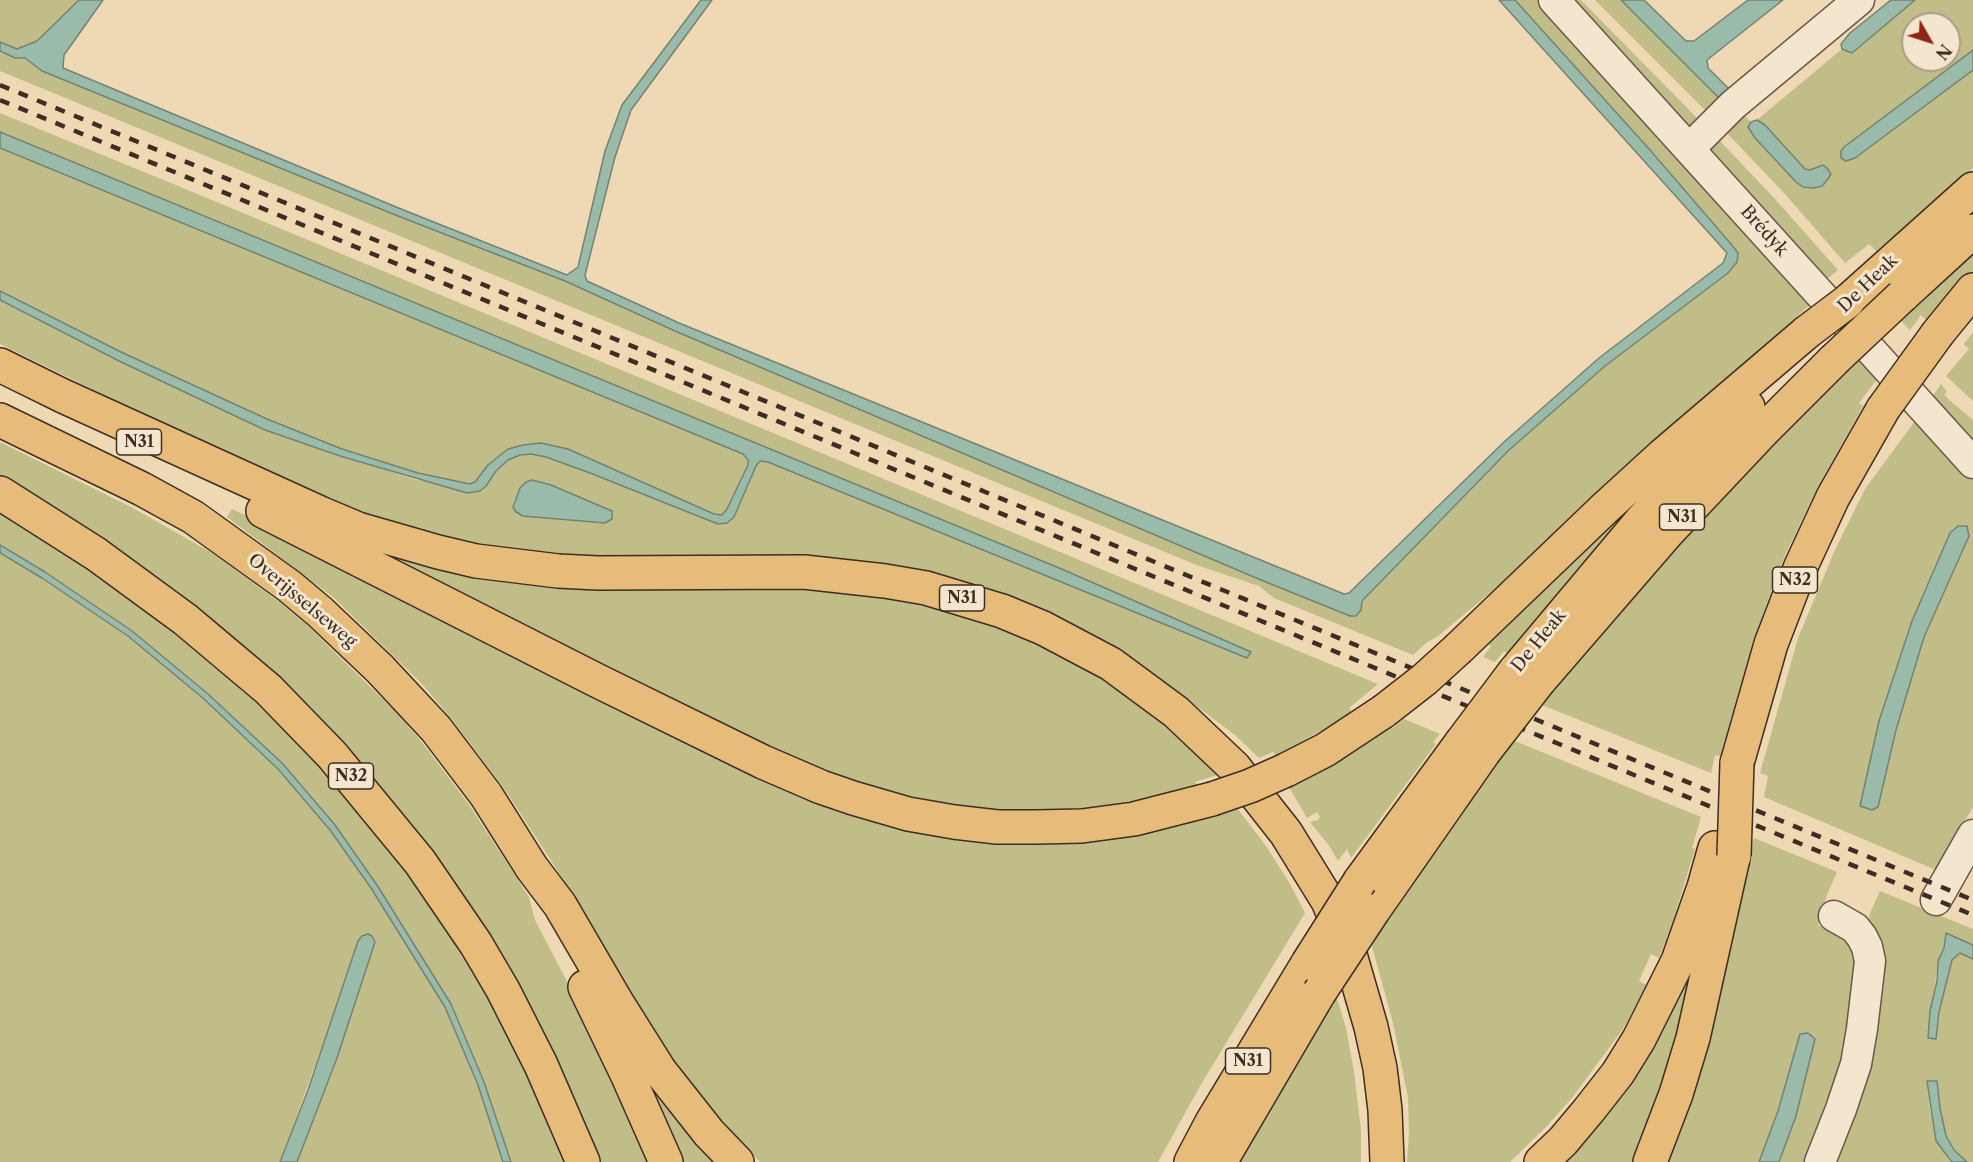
<!DOCTYPE html>
<html>
<head>
<meta charset="utf-8">
<style>
	body { margin:0 }
	#map { position:relative; width:1973px; height:1162px; overflow:hidden; background:#eed9b4; font-family:"Libre Caslon Text",serif }
	canvas { display:block }
	.north { position:absolute; left:1901px; top:12px; width:60px; height:60px; box-sizing:border-box; background:#f4e6ce; border:2px solid #ab9c8a; border-radius:50%; rotate:129deg; font-size:16px; font-weight:700; line-height:24px; text-align:center; color:#3d2d23 }
	.north::after { content:''; display:block; margin:auto; width:21px; height:27px; background:#8f2418; clip-path:polygon(50% 0,100% 100%,50% 72%,0 100%) }
</style>
</head>
<body>
<div id="map">
<canvas width="1973" height="1162"></canvas>
<div class="north">N</div>
</div>
<script>
const context = document.querySelector('canvas').getContext('2d');
context.lineJoin = 'round';
function paint(path, color) {
  context.fillStyle = color;
  context.fill(path, 'evenodd');
}
function poly(rows) {
  const path = new Path2D();
  for (const r of rows) {
    path.moveTo(r[0], r[1]);
    for (let i = 2; i < r.length; i += 2) path.lineTo(r[i], r[i + 1]);
  }
  return path;
}
function stroke(path, color, width, dash) {
  context.strokeStyle = color;
  context.lineWidth = width;
  context.lineCap = dash ? 'butt' : 'round';
  context.setLineDash(dash || []);
  context.stroke(path);
}
function write(font, color, halo, rows, align = 'center') {
  context.font = font + ' "Libre Caslon Text",serif';
  context.lineWidth = 6;
  context.setLineDash([]);
  context.textBaseline = 'middle';
  context.strokeStyle = halo;
  context.fillStyle = color;
  for (const [text, x, y, turn = 0] of rows) {
    context.save();
    context.translate(x, y);
    context.rotate((+turn || 0) * Math.PI / 180);
    context.textAlign = isNaN(turn) ? turn : align;
    if (halo) context.strokeText(text, 0, 0);
    context.fillText(text, 0, 0);
    context.restore();
  }
}
paint(poly([
	[0,0,79,0,37,41,17,49,0,42],
	[1515,0,1539,0,1813,302,1537,554,1438,636,1426,643,1413,655,1274,598,1259,586,1199,566,0,71,0,51,15,58,25,58,42,71,565,281,675,331,1350,616,1361,610,1362,602,1509,450,1605,366,1728,273,1737,262,1738,253,1731,244,1650,150],
	[1572,0,1581,0,1698,119,1688,129],
	[1595,0,1621,0,1720,99,1709,114],
	[1915,0,1973,0,1973,50,1844,147,1855,158,1973,70,1973,168,1876,251,1869,244,1845,263,1784,193,1725,131,1741,112,1751,122,1748,127,1796,182,1818,166,1810,170,1805,169,1765,126,1757,120,1842,49,1852,53],
	[1913,24,1949,24,1949,60,1913,60],
	[0,113,166,181,1378,684,1349,708,1352,712,1347,716,1276,756,1273,752,1259,758,1235,735,1187,699,1118,653,1049,615,599,560,479,547,363,516,230,457,0,344,0,300,119,361,265,430,416,480,486,486,496,471,507,460,520,455,531,454,546,457,590,473,718,524,734,517,756,466,760,461,768,462,1247,658,1251,652,1064,570,0,132],
	[533,480,551,485,612,511,516,512,513,507,514,500],
	[1720,141,1775,199,1838,270,1824,282,1711,155,1711,150],
	[0,148,744,454,748,460,748,465,727,509,723,515,714,514,568,449,541,443,488,465,475,482,470,484,418,473,342,449,266,419,121,352,0,291],
	[1973,244,1973,271,1927,321,1921,315,1910,330,1898,318],
	[1973,332,1973,401,1946,376,1969,349,1964,344],
	[1857,355,1878,378,1859,403,1863,406,1818,486,1785,555,1753,641,1720,756,1715,755,1711,773,1537,703,1561,669],
	[1941,384,1947,392,1944,394,1947,398,1973,420,1973,447,1931,399],
	[1918,417,1973,479,1973,807,1936,870,1764,797,1768,776,1760,773,1798,638,1835,550,1865,489],
	[1969,536,1924,637,1896,730,1878,807,1912,622],
	[1697,441,1513,657,1504,651,1495,662,1483,657,1491,646,1488,644,1480,652,1478,651],
	[0,442,133,508,212,553,278,601,308,626,394,710,421,741,470,806,529,897,535,920,587,1020,652,1162,594,1162,358,769,0,481],
	[0,508,148,607,259,699,385,838,491,997,569,1162,511,1162,484,1082,451,1004,403,927,283,764,208,694,132,631,45,572,0,545],
	[232,509,882,820,1225,812,1237,808,1266,846,1289,882,1305,913,1200,1086,1158,1162,760,1162,721,1123,673,1062,650,1027,574,896,524,819,501,784,450,717,422,684,333,597,227,517],
	[342,536,883,594,962,612,1070,657,1134,697,1221,774,1195,782,1198,786,1156,797,1081,809,998,810,956,805,890,792,827,771,770,747,368,552],
	[0,553,42,578,128,636,204,699,278,769,330,830,371,888,445,1007,478,1085,503,1162,297,1162,337,1058,375,943,372,936,362,936,280,1162,0,1162],
	[1404,719,1440,734,1433,742,1436,744,1351,858,1347,849,1338,861,1330,847,1310,822,1318,820,1320,817,1317,812,1307,818,1289,787,1388,723,1393,728],
	[1510,739,1701,817,1692,848,1695,849,1673,921,1659,958,1651,954,1639,981,1646,985,1623,1029,1572,1098,1546,1127,1510,1162,1407,1162,1409,1134,1408,1098,1393,1023,1370,939],
	[1754,838,1837,872,1827,895,1818,925,1850,941,1856,949,1854,1032,1812,1162,1779,1162,1796,1116,1814,1039,1778,1111,1759,1162,1663,1162],
	[1880,891,1973,929,1973,945,1946,934,1944,948,1938,961,1928,1038,1936,1039,1939,1012,1952,960,1960,953,1973,959,1973,1162,1967,1162,1954,1150,1946,1136,1940,1108,1937,1081,1932,1080,1927,1081,1930,1110,1947,1157,1952,1162,1829,1162,1870,913],
	[1703,935,1682,1035,1637,1162,1563,1162,1653,1046,1673,1008],
	[1335,992,1346,1028,1354,1072,1361,1130,1361,1162,1232,1162],
	[629,1046,718,1162,678,1162]
]), '#c0bd88');
const water = poly([
	[79,0,103,0,64,55,63,68,401,209,567,275,578,267,605,151,622,105,701,0,712,0,631,110,615,157,585,275,587,281,679,323,1344,594,1349,593,1504,442,1599,358,1723,263,1727,253,1499,0,1515,0,1650,150,1731,244,1738,253,1737,262,1728,273,1605,366,1509,450,1362,601,1361,610,1356,616,1350,616,1261,580,675,331,565,281,398,216,42,71,25,58,15,58,0,51,0,42,17,49,37,41,79,0],
	[1621,0,1644,0,1686,41,1694,41,1748,0,1783,0,1707,60,1708,68,1730,90,1720,99,1621,0],
	[1891,0,1915,0,1852,53,1842,49,1841,44,1850,33,1891,0],
	[1973,50,1973,70,1855,158,1846,161,1841,158,1841,151,1844,147,1973,50],
	[1757,120,1765,125,1805,169,1810,170,1823,165,1827,168,1831,174,1828,179,1822,186,1814,188,1803,187,1796,182,1755,138,1748,127,1751,122,1757,120],
	[0,132,1064,570,1251,652,1247,658,768,462,760,461,756,466,734,517,727,523,718,524,590,473,546,457,531,454,520,455,508,460,496,471,486,486,480,491,467,493,340,456,265,430,119,361,0,300,0,291,121,352,267,419,342,449,418,473,470,484,475,482,488,465,508,449,523,445,541,443,568,449,714,514,722,515,727,509,748,465,748,460,743,454,0,148,0,132],
	[532,480,551,485,612,511,612,519,605,523,523,516,516,512,513,507,520,488,526,482,532,480],
	[1958,526,1967,526,1969,536,1924,637,1896,730,1878,807,1872,810,1860,806,1879,721,1912,621,1950,533,1958,526],
	[0,545,45,572,132,631,208,694,283,764,335,825,377,885,451,1004,484,1082,511,1162,503,1162,478,1085,445,1007,371,888,330,830,278,769,204,699,128,636,42,578,0,553,0,545],
	[1946,933,1973,945,1973,959,1960,953,1952,960,1939,1012,1936,1039,1928,1038,1930,1011,1937,981,1938,961,1944,948,1946,933],
	[368,934,372,936,375,942,337,1058,297,1162,280,1162,308,1090,358,941,362,936,368,934],
	[1808,1033,1815,1039,1796,1116,1779,1162,1759,1162,1778,1111,1800,1034,1808,1033],
	[1927,1081,1937,1081,1940,1108,1946,1136,1954,1150,1967,1162,1952,1162,1936,1141,1927,1081]
]);
paint(water, '#9abba9');
stroke(water, '#758273', 1.5);
const minor = poly([
	[1554,0,1973,463],
	[1689,149,1733,105,1859,0],
	[1936,900,1973,835],
	[1820,1162,1841,1109,1856,1064,1862,1029,1870,961,1867,947,1862,937,1855,928,1834,916]
]);
const highway = poly([
	[1902,296,1973,231],
	[1848,301,1973,189],
	[1938,333,1973,290],
	[0,365,63,396,320,513,358,529,438,552,476,561,558,571,598,573,804,572,885,581,926,588,1002,611,1043,628,1111,664,1176,712,1234,767,1286,833,1328,901,1349,951,1371,1027,1380,1068,1385,1110,1387,1162],
	[0,420,142,489,193,517,289,586,320,612,380,669,436,729,486,795,532,868,560,905,616,1001,660,1071,709,1133,737,1162],
	[0,493,96,554,186,620,268,689,332,755,420,862,476,944,503,990,541,1065,583,1162],
	[263,511,598,681,763,762,821,787,853,798,908,814,954,822,997,827,1037,827,1082,826,1134,819,1212,799],
	[1459,648,1605,508,1663,455,1807,332],
	[1515,671,1641,521,1748,407],
	[1539,681,1667,533,1766,428,1834,360],
	[1737,763,1771,644,1801,566,1833,497,1883,409],
	[1286,770,1325,750,1384,711],
	[1360,881,1461,743],
	[1373,911,1484,752],
	[585,987,627,1074,666,1162],
	[1191,1162,1212,1122,1308,963],
	[1220,1162,1319,993],
	[1541,1162,1563,1141,1589,1110,1618,1073,1639,1039,1678,961,1704,887,1715,848],
	[1650,1162,1676,1094,1693,1038,1733,858]
]);
stroke(minor, '#695847', 33);
stroke(highway, '#3d2d23', 36);
stroke(minor, '#f4e6ce', 30);
stroke(highway, '#e7bc7a', 33);
stroke(poly([
	[0,85,1973,900],
	[0,100,1973,915]
]), '#3d2d23', 4.5, [10, 10]);
const highwayBridge = poly([
	[1807,332,1848,301],
	[1834,360,1902,296],
	[1883,409,1938,333],
	[1384,711,1425,679,1459,648],
	[1461,743,1515,671],
	[1484,752,1539,681],
	[1212,799,1250,786,1286,770],
	[1734,856,1737,763],
	[1308,963,1360,881],
	[1319,993,1373,911]
]);
stroke(highwayBridge, '#3d2d23', 36, []);
stroke(highwayBridge, '#e7bc7a', 33);
for (const [x, y, w] of [
	[139,442,45],
	[1682,517,45],
	[1795,580,45],
	[962,598,45],
	[351,776,45],
	[1248,1061,45]
]) {
  const box = new Path2D();
  box.roundRect(x - w / 2, y - 13, w, 26, 4.5);
  context.fillStyle = '#f4e6ce';
  context.fill(box);
  stroke(box, '#3d2d23', 1.5);
}
write('bold 16px', '#3d2d23', null, [
	["N31",139,442],
	["N31",1682,517],
	["N32",1795,580],
	["N31",962,598],
	["N32",351,776],
	["N31",1248,1061]
]);
write('18px', '#3d2d23', '#f4e6ce', [
	["Brédyk",1764,231,48],
	["De Heak",1868,284,-44],
	["Overijsselseweg",302,601,40],
	["De Heak",1539,641,-51]
]);
</script>
</body>
</html>
